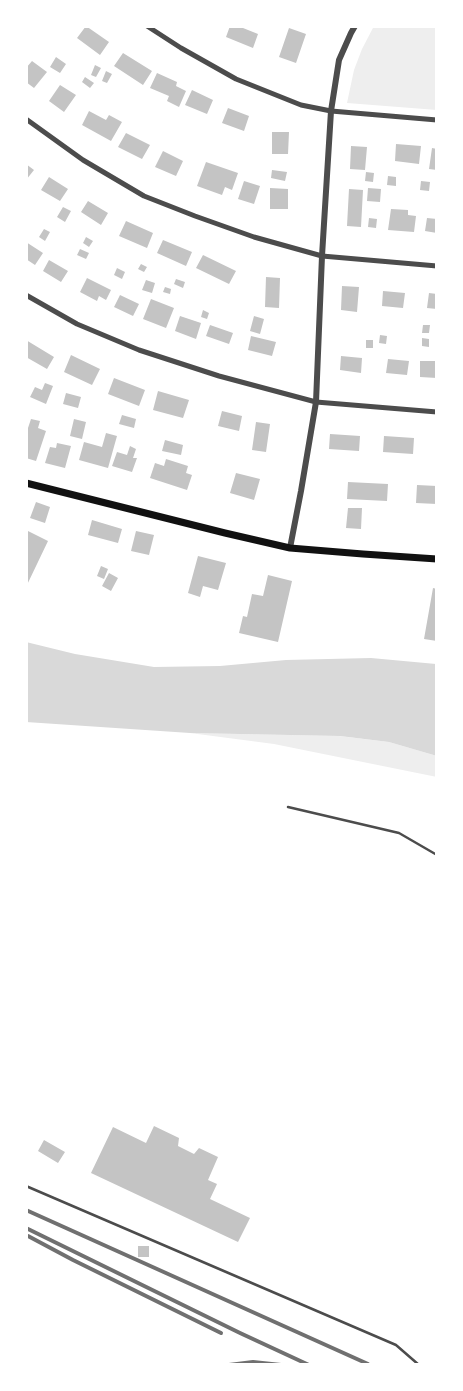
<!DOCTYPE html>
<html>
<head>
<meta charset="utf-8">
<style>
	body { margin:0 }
	#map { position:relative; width:463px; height:1391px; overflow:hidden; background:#fff; font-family:Montserrat,sans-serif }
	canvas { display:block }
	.frame { position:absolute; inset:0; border:28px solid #fff; pointer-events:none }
</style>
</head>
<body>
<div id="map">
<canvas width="463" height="1391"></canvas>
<div class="frame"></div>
</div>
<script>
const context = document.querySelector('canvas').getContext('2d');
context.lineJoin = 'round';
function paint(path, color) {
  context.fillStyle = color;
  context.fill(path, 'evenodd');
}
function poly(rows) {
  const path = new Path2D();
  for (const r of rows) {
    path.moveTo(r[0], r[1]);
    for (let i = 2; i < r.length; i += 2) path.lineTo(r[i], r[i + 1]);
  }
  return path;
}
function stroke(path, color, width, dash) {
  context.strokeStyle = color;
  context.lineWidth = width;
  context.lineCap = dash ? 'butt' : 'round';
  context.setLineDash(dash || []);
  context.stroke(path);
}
paint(poly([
	[374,26,437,26,437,110,347,103,354,70,362,49],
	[190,733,339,736,389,742,437,756,437,777,274,744]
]), '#eee');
paint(poly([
	[26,642,75,654,154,667,220,666,286,660,371,658,436,664,437,756,389,742,340,736,190,733,26,722]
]), '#d9d9d9');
paint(poly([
	[86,26,109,42,100,55,77,38],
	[230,26,238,26,258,34,253,48,226,37],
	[289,28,306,34,296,63,279,57],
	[123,53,152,71,143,85,114,66],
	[56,57,66,64,60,73,50,67],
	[32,61,47,72,34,88,26,82,26,68],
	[95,65,101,68,96,77,91,75],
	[106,71,112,74,107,83,102,81],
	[157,73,177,82,176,86,186,91,179,107,167,101,169,96,150,88],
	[85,77,94,83,90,88,82,82],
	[60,85,76,95,64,112,49,101],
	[192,90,213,100,207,114,185,105],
	[228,108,249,116,244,131,222,123],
	[89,111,106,120,109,115,122,122,111,141,82,125],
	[272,132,289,132,288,154,272,154],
	[126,133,150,145,142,159,118,147],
	[396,144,421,146,419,164,395,161],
	[351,146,367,147,365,170,350,169],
	[432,148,437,149,437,170,429,169],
	[163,151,183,161,176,176,155,167],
	[206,162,238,173,232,190,225,187,222,195,197,186],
	[26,164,34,170,26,180],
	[272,170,287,172,285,181,271,178],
	[366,172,374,173,373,182,365,181],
	[388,176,396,177,396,186,387,185],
	[49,177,68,189,60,201,41,190],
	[244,181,260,186,254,204,238,199],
	[421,181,430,182,429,191,420,190],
	[270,188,288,189,288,209,270,209],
	[368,188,381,189,380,202,367,201],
	[349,189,363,190,361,227,347,226],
	[88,201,108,213,101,225,81,212],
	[63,207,71,211,65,222,57,217],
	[391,209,408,210,408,215,416,216,414,232,388,230],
	[369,218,377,219,376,228,368,227],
	[427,218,437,219,437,233,425,231],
	[126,221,153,233,147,248,119,236],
	[44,229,50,232,45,241,39,237],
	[86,237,93,241,89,247,83,243],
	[163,240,192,252,186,266,157,253],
	[26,242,43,253,35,265,26,259],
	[80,249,89,253,86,259,77,255],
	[203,255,236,271,229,284,196,268],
	[49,260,68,271,61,282,43,271],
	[141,264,147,267,144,272,138,269],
	[117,268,125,272,122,279,114,275],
	[266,277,280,278,279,308,265,307],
	[87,278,111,290,106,300,99,296,97,301,80,292],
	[176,279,185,282,183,288,174,284],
	[146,280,155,283,152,293,142,290],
	[342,286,359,287,357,312,341,310],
	[165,287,171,289,170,294,163,292],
	[383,291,405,293,403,308,382,306],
	[429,293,437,294,437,309,427,308],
	[120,295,139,304,133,316,114,307],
	[151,299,174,308,166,328,143,319],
	[203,310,209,313,207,319,201,317],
	[180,316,201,323,196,339,175,331],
	[254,316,264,319,260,334,250,331],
	[210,325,233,333,229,344,206,336],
	[423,325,430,325,429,333,422,333],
	[380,335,387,336,386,344,379,343],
	[251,336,276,342,272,356,248,350],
	[422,338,429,339,429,347,422,346],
	[26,340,54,357,47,369,26,357],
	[366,340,373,340,373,348,366,348],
	[71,355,100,369,92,385,64,372],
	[341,356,362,358,361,373,340,370],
	[388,359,409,361,407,375,386,373],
	[420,361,437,361,437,378,420,377],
	[114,378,145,390,139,406,108,394],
	[45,383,53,386,46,404,30,397,35,387,42,390],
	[158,391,189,400,183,418,153,410],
	[66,393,81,397,78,408,63,404],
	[222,411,242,416,239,431,218,426],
	[122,415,136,419,134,428,119,424],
	[31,419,40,421,38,428,46,431,36,461,26,458,26,434],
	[74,419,86,422,82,439,70,436],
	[256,422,270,424,266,452,252,450],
	[106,433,117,436,108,468,79,460,84,442,102,447],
	[330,434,360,436,359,451,329,449],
	[384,436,414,438,413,454,383,452],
	[165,440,183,445,181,455,162,451],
	[57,443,71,446,65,468,45,463,50,447,56,448],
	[130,446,136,449,133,458,137,458,132,472,112,466,117,452,127,455],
	[166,459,188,466,186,473,192,475,187,490,150,478,155,463,164,466],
	[236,473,260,479,254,500,230,493],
	[348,482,388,484,387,501,347,499],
	[417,485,437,486,437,504,416,503],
	[36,502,50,507,45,523,30,518],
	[348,508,362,508,361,529,346,528],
	[92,520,122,529,118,543,88,535],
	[26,530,48,541,26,587],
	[136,531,154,535,149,555,131,551],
	[198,556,226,563,218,590,203,586,200,597,188,593],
	[101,566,108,569,104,579,97,576],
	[109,573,118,578,111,591,102,586],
	[268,575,292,581,278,642,239,633,243,616,247,617,252,594,263,596],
	[433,588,437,589,437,641,424,639],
	[154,1126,179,1138,178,1146,194,1154,199,1148,218,1157,208,1180,217,1184,210,1199,250,1218,238,1242,91,1173,113,1127,146,1143],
	[44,1140,65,1152,58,1163,38,1151],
	[138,1246,149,1246,149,1257,138,1257]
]), '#c4c4c4');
stroke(poly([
	[288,807,399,833,437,855],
	[26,1186,396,1345,419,1365]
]), '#4c4c4c', 2.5);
stroke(poly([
	[147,26,181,48,236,79,301,105,331,111,437,120],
	[26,119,83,160,144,196,195,216,254,237,322,256,437,266],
	[26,295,77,324,139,350,219,376,316,402,437,412]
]), '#4c4c4c', 5);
stroke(poly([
	[290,548,301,491,316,402,322,256,331,111,339,60,351,33,355,26]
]), '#4c4c4c', 6);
stroke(poly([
	[26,483,225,533,290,548,363,554,437,559]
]), '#111', 7);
stroke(poly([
	[26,1210,368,1364],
	[26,1228,240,1333,309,1365],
	[28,1236,73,1260,221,1333],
	[229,1365,253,1362,281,1365]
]), '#707070', 4);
</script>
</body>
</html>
